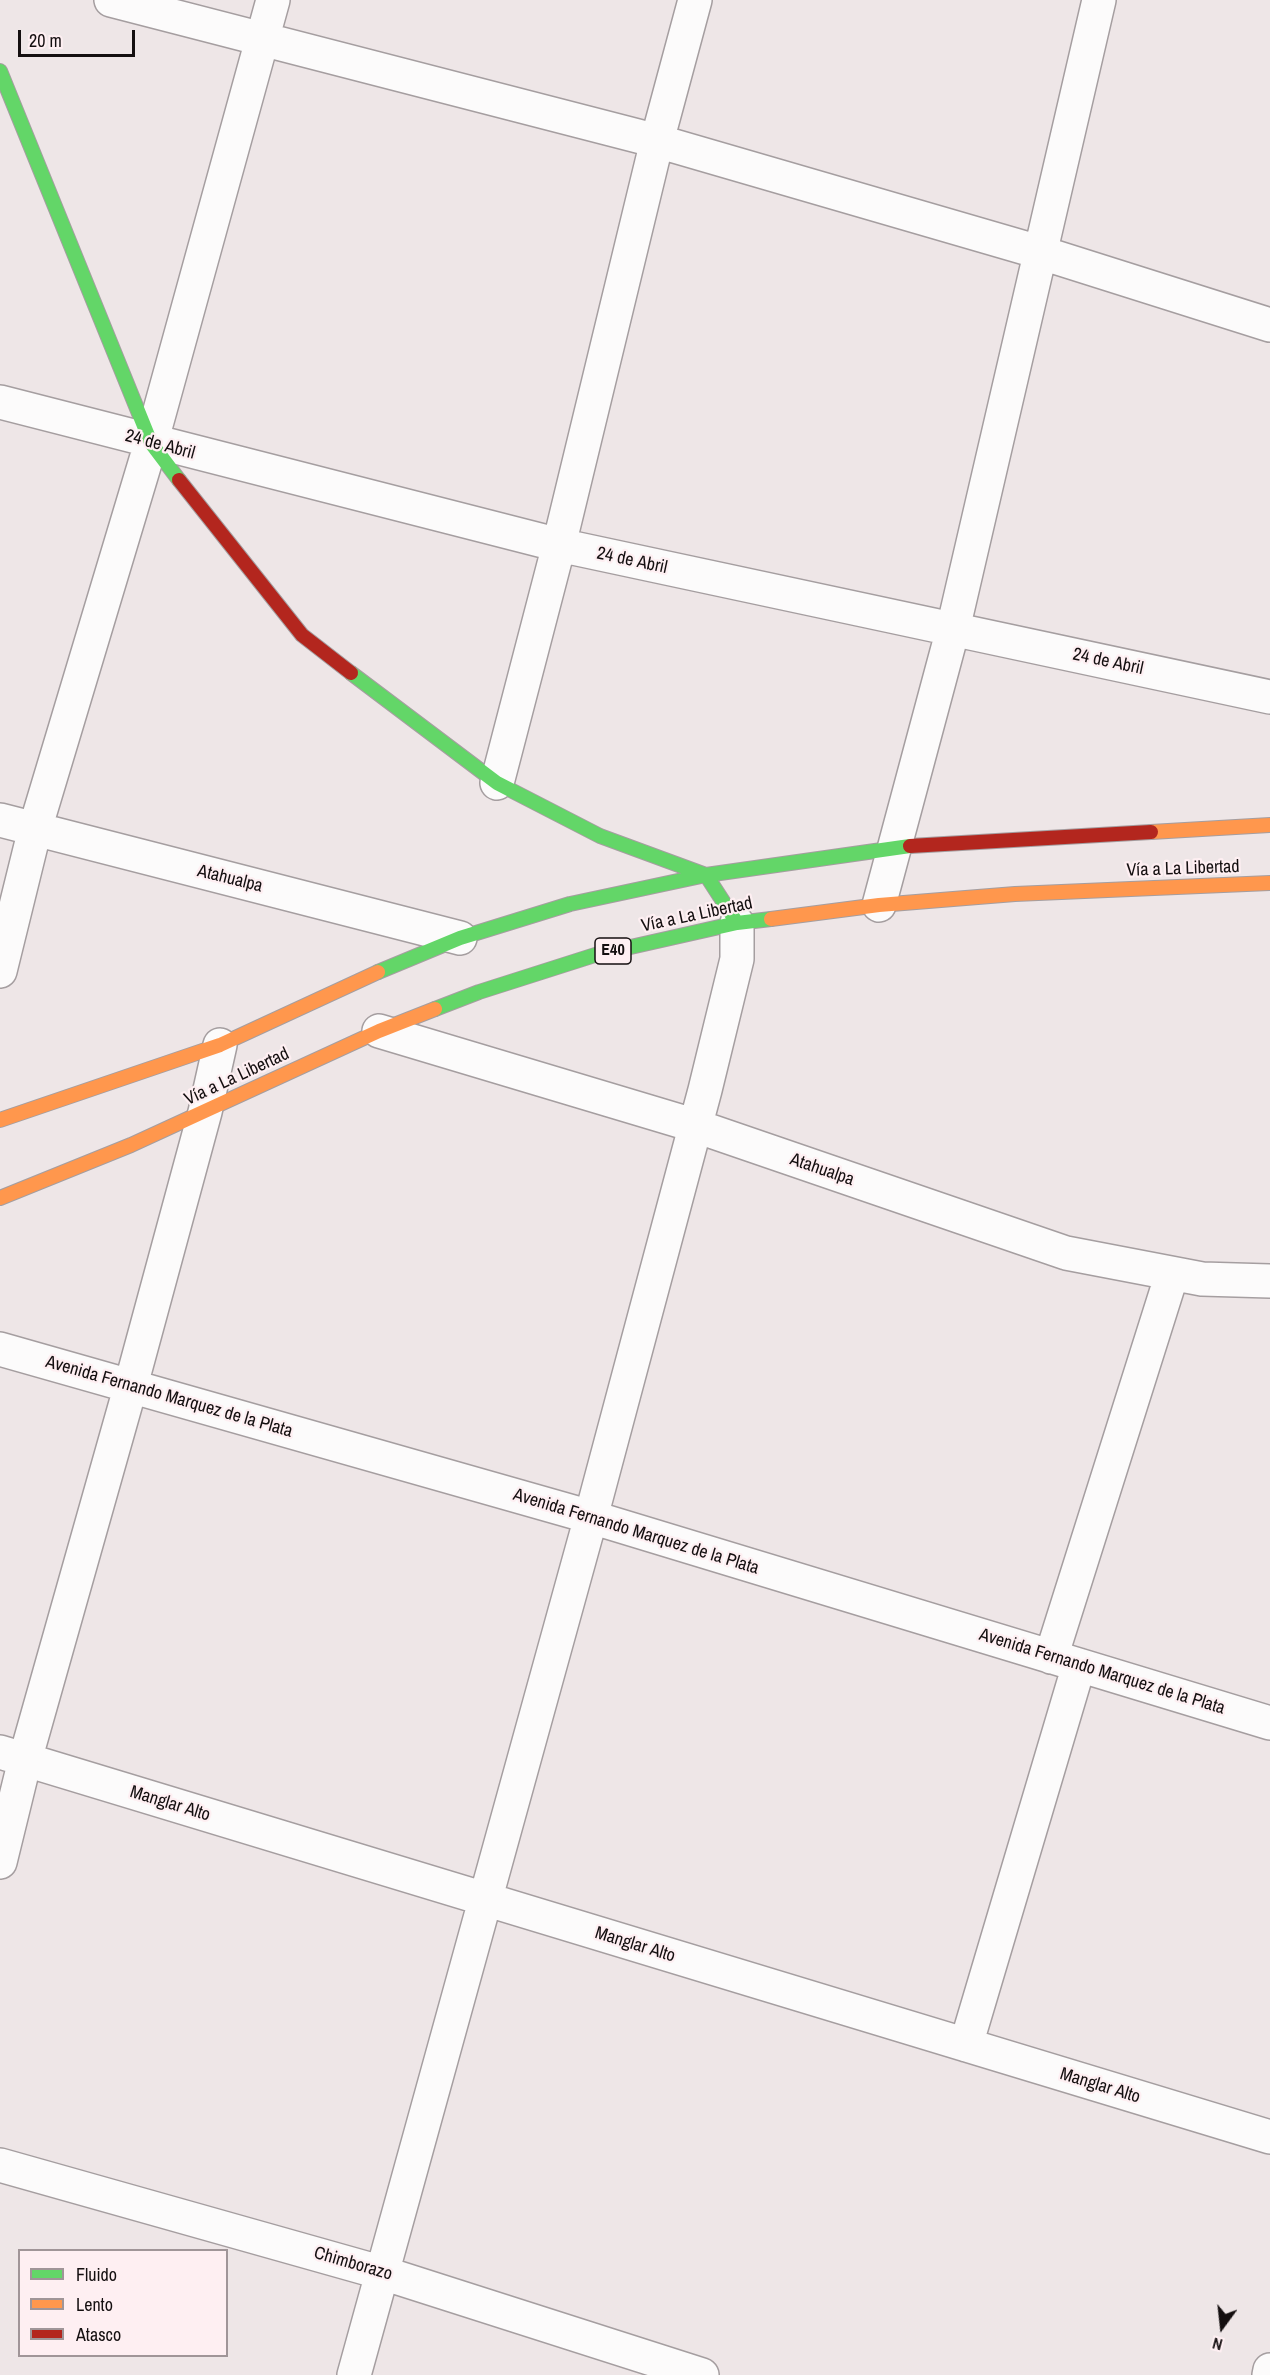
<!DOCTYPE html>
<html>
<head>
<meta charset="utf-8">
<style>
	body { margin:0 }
	#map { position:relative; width:1270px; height:2375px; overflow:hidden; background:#eee6e7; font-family:"Archivo Narrow",sans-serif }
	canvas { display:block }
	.legend { position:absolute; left:18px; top:2249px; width:210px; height:108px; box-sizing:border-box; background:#feeff2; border:2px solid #a09598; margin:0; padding:8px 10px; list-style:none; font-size:18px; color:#140f10 }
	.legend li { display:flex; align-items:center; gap:12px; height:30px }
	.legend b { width:30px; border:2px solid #a09598 }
	.north { position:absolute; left:1192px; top:2297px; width:60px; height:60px; -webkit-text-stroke:4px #feeff2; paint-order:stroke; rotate:195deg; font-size:16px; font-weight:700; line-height:24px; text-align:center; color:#140f10 }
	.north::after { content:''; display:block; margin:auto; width:21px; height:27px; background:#140f10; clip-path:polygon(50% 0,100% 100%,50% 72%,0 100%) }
	.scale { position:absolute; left:18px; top:30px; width:117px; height:27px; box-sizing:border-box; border:3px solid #140f10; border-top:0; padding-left:8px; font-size:18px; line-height:21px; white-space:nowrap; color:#140f10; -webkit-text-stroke:4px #feeff2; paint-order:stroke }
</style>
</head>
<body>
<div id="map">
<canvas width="1270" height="2375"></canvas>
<ul class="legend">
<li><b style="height:8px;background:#63d668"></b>Fluido</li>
<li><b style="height:8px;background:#ff974d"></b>Lento</li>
<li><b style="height:8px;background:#b3261e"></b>Atasco</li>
</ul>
<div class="north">N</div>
<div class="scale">20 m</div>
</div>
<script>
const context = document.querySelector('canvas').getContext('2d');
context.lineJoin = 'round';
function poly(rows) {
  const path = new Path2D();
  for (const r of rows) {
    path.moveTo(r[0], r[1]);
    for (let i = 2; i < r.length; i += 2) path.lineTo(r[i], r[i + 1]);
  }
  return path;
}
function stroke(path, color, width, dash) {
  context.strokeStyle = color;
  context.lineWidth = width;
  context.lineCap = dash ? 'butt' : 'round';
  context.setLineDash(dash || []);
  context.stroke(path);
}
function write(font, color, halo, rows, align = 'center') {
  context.font = font + ' "Archivo Narrow",sans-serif';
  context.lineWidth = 4.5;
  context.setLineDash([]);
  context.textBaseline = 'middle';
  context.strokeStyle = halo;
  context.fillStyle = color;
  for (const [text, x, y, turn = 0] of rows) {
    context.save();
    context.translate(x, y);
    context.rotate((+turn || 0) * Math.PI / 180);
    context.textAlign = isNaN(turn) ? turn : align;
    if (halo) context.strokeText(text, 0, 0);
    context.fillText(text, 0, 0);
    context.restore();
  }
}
const street = poly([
	[111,0,657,141,1039,252,1270,325],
	[0,402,559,545,1270,697],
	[497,783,559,545,657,141,695,0],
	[0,820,460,938],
	[879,905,953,629,1099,0],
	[0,971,35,829,151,443,273,0],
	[379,1031,693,1125,1066,1253,1202,1279,1270,1281],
	[0,1349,591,1517,1270,1723],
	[1051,1657,1172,1274],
	[0,1752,1270,2137],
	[0,1862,25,1760,131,1385,205,1112,220,1045],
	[966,2045,1079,1665],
	[0,2165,383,2273,702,2375],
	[354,2375,591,1517,705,1090,737,959,737,923],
	[1269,2375,1270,2370]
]);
const fast = poly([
	[0,71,151,443,179,480],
	[351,673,497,783,600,836,706,875,737,923],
	[378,972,460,938,570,904,706,875,910,846],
	[435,1009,479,992,595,955,737,923,771,919]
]);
const slow = poly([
	[1151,832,1270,825],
	[771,919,879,905,1015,894,1270,883],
	[0,1120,220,1045,378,972],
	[0,1198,131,1145,379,1031,435,1009]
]);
const jam = poly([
	[179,480,302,635,351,673],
	[910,846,1151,832]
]);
stroke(street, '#a59ea0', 36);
stroke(fast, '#a59ea0', 16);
stroke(slow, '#a59ea0', 16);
stroke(jam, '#a59ea0', 16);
stroke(street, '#fcfbfb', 33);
stroke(fast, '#63d668', 14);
stroke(slow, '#ff974d', 14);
stroke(jam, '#b3261e', 14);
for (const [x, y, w] of [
	[613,951,36]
]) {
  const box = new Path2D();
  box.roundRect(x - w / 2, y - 13, w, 26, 4.5);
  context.fillStyle = '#feeff2';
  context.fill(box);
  stroke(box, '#140f10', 1.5);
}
write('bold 16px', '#140f10', null, [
	["E40",613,951]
]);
write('18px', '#140f10', '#feeff2', [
	["24 de Abril",160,445,15],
	["24 de Abril",632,561,12],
	["24 de Abril",1108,662,12],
	["Vía a La Libertad",1183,869,-2],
	["Atahualpa",230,879,14],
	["Vía a La Libertad",697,915,-12],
	["Vía a La Libertad",237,1077,-25],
	["Atahualpa",822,1170,19],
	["Avenida Fernando Marquez de la Plata",169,1397,16],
	["Avenida Fernando Marquez de la Plata",636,1532,17],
	["Avenida Fernando Marquez de la Plata",1102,1672,17],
	["Manglar Alto",170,1804,17],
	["Manglar Alto",635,1945,17],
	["Manglar Alto",1100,2086,17],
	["Chimborazo",353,2264,16]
]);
</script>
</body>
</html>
